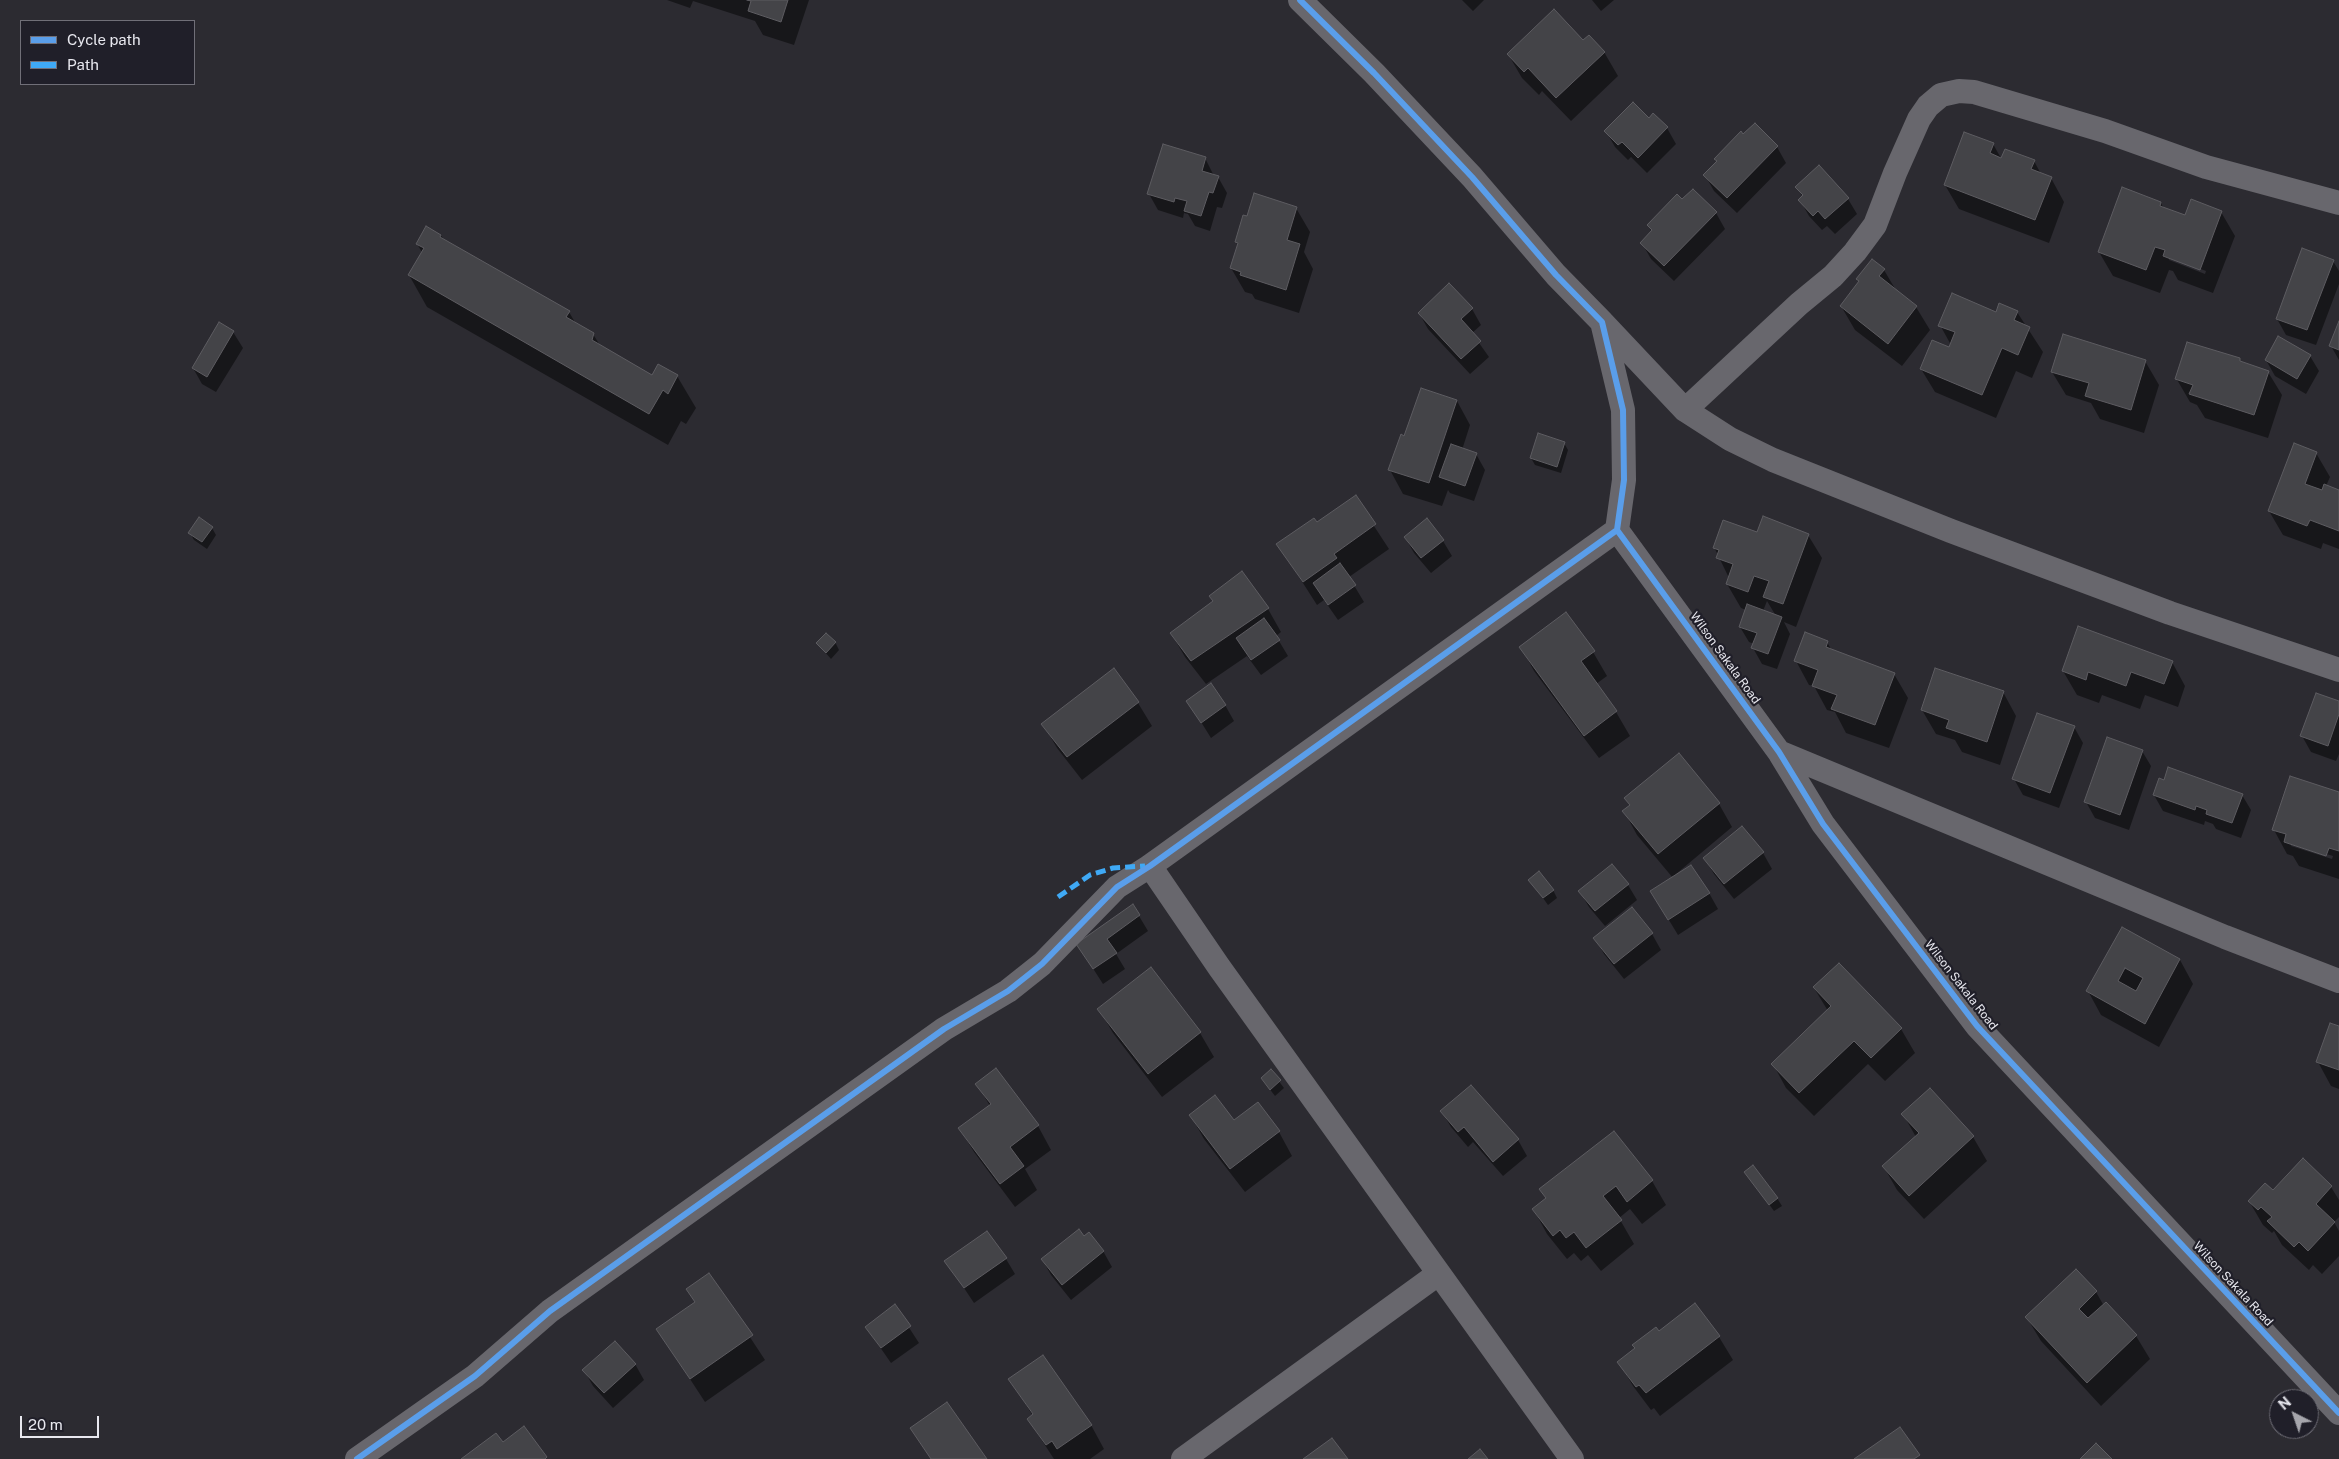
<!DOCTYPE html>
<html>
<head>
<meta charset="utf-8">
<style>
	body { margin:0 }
	#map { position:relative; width:2339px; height:1459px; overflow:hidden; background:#2c2b31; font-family:"Public Sans",sans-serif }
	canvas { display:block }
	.legend { position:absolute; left:20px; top:20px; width:175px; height:65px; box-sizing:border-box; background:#201f29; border:1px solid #706f78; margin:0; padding:6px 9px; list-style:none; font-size:15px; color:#e8e8ef }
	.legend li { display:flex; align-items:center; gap:10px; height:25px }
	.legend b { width:25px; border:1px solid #706f78 }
	.north { position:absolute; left:2269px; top:1389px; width:50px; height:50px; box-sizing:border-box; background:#201f29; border:1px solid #706f78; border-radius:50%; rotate:319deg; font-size:14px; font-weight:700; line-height:20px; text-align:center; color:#e8e8ef }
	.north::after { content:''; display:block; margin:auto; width:18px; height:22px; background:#a6a6ac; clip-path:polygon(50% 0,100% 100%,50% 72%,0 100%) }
	.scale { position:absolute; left:20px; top:1416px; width:79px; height:22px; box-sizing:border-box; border:2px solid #e8e8ef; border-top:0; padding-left:6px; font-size:15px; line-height:18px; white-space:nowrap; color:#e8e8ef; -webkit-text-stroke:4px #201f29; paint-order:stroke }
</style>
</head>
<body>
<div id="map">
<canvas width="2339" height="1459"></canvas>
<ul class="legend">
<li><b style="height:6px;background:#5a9eea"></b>Cycle path</li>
<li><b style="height:6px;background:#3fa9f5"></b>Path</li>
</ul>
<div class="north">N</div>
<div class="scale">20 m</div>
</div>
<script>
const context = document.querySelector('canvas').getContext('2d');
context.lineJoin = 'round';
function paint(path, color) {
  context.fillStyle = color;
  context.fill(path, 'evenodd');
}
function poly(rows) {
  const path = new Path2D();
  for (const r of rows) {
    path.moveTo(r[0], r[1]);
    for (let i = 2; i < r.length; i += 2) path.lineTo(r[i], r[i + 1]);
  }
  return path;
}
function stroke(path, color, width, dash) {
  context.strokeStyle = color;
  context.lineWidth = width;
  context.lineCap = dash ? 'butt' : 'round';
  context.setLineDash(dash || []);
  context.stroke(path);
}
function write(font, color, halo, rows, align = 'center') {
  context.font = font + ' "Public Sans",sans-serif';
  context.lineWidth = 4.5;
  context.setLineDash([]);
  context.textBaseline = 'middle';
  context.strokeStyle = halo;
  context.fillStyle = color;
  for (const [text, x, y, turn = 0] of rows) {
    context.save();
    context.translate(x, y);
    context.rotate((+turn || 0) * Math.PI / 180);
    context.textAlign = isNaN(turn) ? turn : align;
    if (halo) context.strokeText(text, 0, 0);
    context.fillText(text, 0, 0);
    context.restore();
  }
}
paint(poly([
	[667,0,809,0,794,45,763,35,755,21,693,1,690,8],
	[1462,0,1484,0,1473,11],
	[1592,0,1614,0,1601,11],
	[1583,42,1604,52,1618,76,1571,121,1542,91,1539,95,1522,78,1508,54],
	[1755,125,1777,147,1786,163,1737,213,1714,191,1705,175,1718,162,1716,159],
	[1667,128,1676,144,1647,173,1631,157,1628,160,1615,147,1606,131],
	[1993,144,2002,160,2034,161,2041,174,2051,178,2064,202,2049,243,1959,209,1945,185],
	[1205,158,1214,176,1218,177,1227,193,1222,208,1217,207,1210,231,1195,226,1188,214,1184,213,1183,218,1158,210,1149,194],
	[1797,187,1848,199,1857,214,1835,234,1827,226,1822,230,1809,216,1800,200,1803,197],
	[1682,201,1716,213,1725,229,1674,281,1651,259,1642,243,1652,232,1648,225],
	[2161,203,2164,209,2186,217,2221,212,2235,236,2213,293,2178,280,2173,271,2169,270,2160,293,2113,276,2099,252],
	[2169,257,2206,271,2205,274,2169,260],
	[1296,208,1310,232,1304,252,1313,269,1299,313,1255,299,1252,294,1245,292,1231,268,1238,246,1236,242],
	[441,235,443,239,569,312,576,324,593,334,601,347,652,377,659,366,677,376,696,408,686,424,681,421,668,445,427,307,409,275,422,252,417,244],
	[2333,261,2339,271,2339,284,2316,345,2286,335,2277,319],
	[1884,270,1897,292,1916,307,1930,330,1902,366,1855,330,1841,306],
	[1449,285,1472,309,1481,325,1472,333,1489,357,1470,374,1428,329,1419,313],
	[2017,312,2043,352,2032,378,2016,371,1996,418,1935,392,1921,369,1949,348,1951,345,1940,325,1997,313],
	[219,324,233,332,243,348,216,392,202,384,193,368],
	[2339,324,2339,360,2331,346],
	[2310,356,2319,371,2306,394,2275,376,2266,360],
	[2240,360,2242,363,2268,372,2282,395,2268,438,2205,418,2197,405,2190,402,2176,378],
	[2145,361,2159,385,2144,433,2100,419,2091,403,2066,395,2052,372],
	[1457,401,1470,425,1462,450,1476,454,1485,470,1474,501,1450,493,1448,490,1442,506,1403,494,1390,470,1405,437],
	[1564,443,1568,450,1561,473,1535,465,1531,458],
	[2316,453,2330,477,2326,486,2339,491,2339,549,2323,543,2321,549,2283,535,2269,511],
	[1355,497,1389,549,1349,577,1364,602,1338,620,1324,600,1317,605,1278,544,1317,524],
	[212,528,216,535,207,549,194,540,190,533],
	[1757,534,1808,535,1822,558,1796,627,1784,622,1790,634,1777,669,1762,664,1753,648,1754,644,1749,642,1740,627,1746,610,1741,608,1727,584,1729,578,1714,547],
	[1767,601,1776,616,1763,611],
	[1405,537,1443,541,1452,556,1431,573,1414,553],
	[1210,596,1268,609,1281,632,1276,636,1288,656,1261,675,1247,656,1206,684,1185,657,1171,633,1214,602],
	[835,642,839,650,831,659,818,644],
	[1827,642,1832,651,1894,674,1908,698,1889,748,1846,733,1835,712,1827,710,1814,686,1809,685,1796,661],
	[1521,647,1593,652,1607,676,1596,684,1616,712,1630,736,1599,758,1534,671],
	[2172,662,2185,686,2178,707,2145,695,2140,709,2102,695,2099,703,2077,695,2063,671],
	[1113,670,1138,703,1152,726,1082,780,1057,748,1043,724],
	[2003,692,2016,716,2000,765,1962,752,1955,740,1936,734,1922,710],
	[1188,701,1225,705,1234,721,1211,738],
	[2339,702,2339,754,2336,761,2311,752,2302,736],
	[2074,727,2083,743,2059,808,2023,795,2014,779],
	[2142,751,2151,766,2129,830,2095,818,2086,802],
	[2339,793,2339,879,2299,866,2293,856,2287,854,2274,830],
	[2291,843,2333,856,2332,859,2291,846],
	[2154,795,2242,795,2251,810,2241,838,2216,829,2213,824,2205,821,2204,825,2163,811],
	[1626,798,1719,804,1732,827,1676,874,1709,893,1718,909,1678,935,1661,907,1673,878,1637,835,1624,811,1630,806],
	[1763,853,1772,869,1734,899,1714,874,1705,859],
	[1530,880,1553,890,1557,898,1548,905],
	[1628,885,1637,900,1605,926,1589,907,1580,892],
	[1133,906,1148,931,1116,954,1125,969,1103,984,1078,945],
	[1632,909,1652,934,1661,950,1624,979,1604,954,1595,938],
	[2122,928,2180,960,2193,984,2159,1047,2101,1015,2088,991],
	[1839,964,1901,1029,1915,1053,1885,1081,1868,1064,1814,1116,1786,1088,1773,1064,1828,1011,1814,988],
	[1151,969,1200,1033,1214,1057,1162,1097,1113,1033,1099,1009],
	[2339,1027,2339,1089,2331,1086,2318,1062],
	[1271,1071,1284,1088,1275,1096,1262,1079],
	[977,1084,1038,1126,1051,1150,1025,1169,1037,1190,1015,1207,974,1152,960,1129,990,1106],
	[1930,1090,1973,1137,1987,1161,1924,1219,1897,1190,1884,1167,1916,1137,1903,1114],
	[1257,1104,1279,1132,1292,1156,1245,1192,1204,1139,1191,1116,1234,1122],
	[1442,1112,1518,1140,1527,1156,1503,1176,1473,1142,1468,1147,1451,1127],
	[1614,1132,1652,1181,1666,1205,1642,1224,1630,1209,1619,1218,1634,1244,1601,1271,1588,1255,1581,1261,1574,1253,1567,1259,1547,1234,1534,1210,1547,1200,1541,1190],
	[1746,1173,1777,1198,1782,1206,1774,1211],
	[2331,1187,2339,1200,2339,1217,2334,1222,2339,1231,2339,1256,2322,1274,2313,1265,2309,1270,2282,1245,2274,1231,2272,1233,2263,1225,2249,1201,2273,1192],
	[1084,1237,1103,1251,1112,1267,1071,1300,1051,1275,1042,1259],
	[1006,1259,1015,1274,974,1303,946,1261],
	[2076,1271,2096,1292,2104,1306,2106,1304,2136,1336,2150,1359,2101,1406,2041,1341,2027,1318],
	[709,1275,765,1360,705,1402,658,1330,696,1303],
	[895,1306,919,1343,891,1363,866,1327],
	[1658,1332,1719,1337,1733,1360,1660,1416,1654,1408,1651,1410,1633,1386,1619,1362],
	[635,1364,644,1380,613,1408,593,1386,584,1370],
	[1010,1379,1091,1425,1104,1449,1090,1459,1054,1459,1028,1419,1033,1416]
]), '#0007');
const building = poly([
	[747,0,788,0,781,22,748,11,751,1,747,0],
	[1554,9,1583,40,1589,35,1605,52,1556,98,1528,68,1524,72,1507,54,1554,9],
	[1633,102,1649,118,1653,113,1668,127,1638,158,1622,142,1618,145,1604,131,1633,102],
	[1755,123,1778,146,1727,198,1703,175,1717,161,1714,159,1741,131,1743,134,1755,123],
	[1964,132,1994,143,1990,153,2001,158,2005,149,2035,160,2031,169,2052,177,2035,220,1944,185,1964,132],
	[1163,144,1206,157,1202,171,1219,176,1213,193,1209,192,1201,216,1184,211,1187,201,1175,198,1174,202,1147,194,1163,144],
	[1819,165,1849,198,1825,219,1818,211,1813,216,1798,200,1803,195,1795,187,1819,165],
	[2122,187,2161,202,2160,206,2185,215,2191,199,2222,211,2200,270,2163,256,2165,250,2155,247,2146,270,2098,252,2122,187],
	[1693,189,1717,212,1664,266,1640,243,1652,230,1647,225,1677,194,1682,199,1693,189],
	[1254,193,1297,207,1287,240,1300,244,1286,290,1240,275,1241,272,1230,268,1238,243,1235,242,1243,215,1247,216,1254,193],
	[426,226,441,235,440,237,570,311,566,317,594,333,592,340,652,375,658,364,678,375,668,394,663,390,649,414,408,275,424,248,416,244,426,226],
	[2302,248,2334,260,2307,330,2276,319,2302,248],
	[1872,259,1885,269,1879,276,1917,306,1888,344,1840,306,1859,281,1856,279,1872,259],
	[1449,283,1473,308,1461,319,1481,341,1461,359,1418,313,1449,283],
	[1952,293,1996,312,1999,303,2018,311,2014,320,2030,327,2018,355,2002,348,1982,395,1920,369,1932,340,1949,347,1955,332,1938,326,1952,293],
	[2339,321,2339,350,2329,346,2339,321],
	[219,322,234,331,207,377,192,368,219,322],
	[2063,334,2146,360,2131,410,2085,396,2089,383,2051,372,2063,334],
	[2278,336,2311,355,2297,379,2265,360,2278,336],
	[2187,342,2240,358,2240,361,2269,371,2254,415,2189,394,2193,385,2175,379,2187,342],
	[1421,388,1457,400,1429,483,1388,470,1401,434,1404,436,1421,388],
	[1538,433,1565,442,1557,467,1530,458,1538,433],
	[2294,443,2317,452,2305,484,2322,490,2324,484,2339,490,2339,531,2310,520,2307,526,2268,511,2294,443],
	[1451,444,1477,453,1465,486,1439,477,1451,444],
	[1356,495,1376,524,1334,554,1337,558,1303,582,1276,544,1314,518,1317,522,1356,495],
	[1763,516,1809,534,1783,604,1763,597,1769,581,1754,576,1748,592,1726,584,1733,564,1716,558,1719,550,1713,548,1723,520,1757,532,1763,516],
	[199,517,213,527,202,542,188,533,199,517],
	[1427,518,1444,540,1421,558,1404,537,1427,518],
	[1340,563,1356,585,1328,605,1313,583,1340,563],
	[1242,571,1269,608,1191,661,1170,633,1213,601,1209,596,1242,571],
	[1747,604,1782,617,1768,654,1751,648,1757,633,1739,627,1747,604],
	[1566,612,1595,651,1581,661,1617,711,1584,736,1519,647,1566,612],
	[1264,618,1280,640,1251,660,1236,638,1264,618],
	[2078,626,2173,661,2164,684,2131,672,2126,686,2088,672,2086,680,2062,671,2078,626],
	[1805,632,1828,641,1826,647,1895,673,1875,725,1831,709,1837,695,1812,686,1818,670,1794,661,1805,632],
	[826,633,836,642,826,653,816,643,826,633],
	[1114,668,1139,702,1067,757,1041,724,1114,668],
	[1935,668,2004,691,1987,742,1946,728,1949,720,1921,710,1935,668],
	[1211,683,1226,705,1201,723,1186,701,1211,683],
	[2316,693,2339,701,2339,714,2328,746,2300,736,2316,693],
	[2037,713,2075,726,2050,793,2012,779,2037,713],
	[2107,737,2143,750,2120,815,2084,802,2107,737],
	[1679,753,1720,803,1658,854,1622,811,1630,805,1624,798,1679,753],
	[2168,767,2243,794,2232,823,2206,814,2207,810,2196,806,2195,810,2153,795,2159,778,2164,780,2168,767],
	[2290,776,2339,792,2339,851,2329,848,2326,856,2284,842,2286,834,2272,830,2290,776],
	[1742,826,1764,852,1724,884,1703,858,1742,826],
	[1612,864,1629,884,1595,911,1578,891,1612,864],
	[1691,865,1710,893,1668,920,1650,891,1691,865],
	[1539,871,1554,890,1543,898,1528,880,1539,871],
	[1133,904,1140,915,1107,939,1117,953,1093,969,1076,944,1133,904],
	[1632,907,1653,933,1614,964,1593,938,1632,907],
	[2122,927,2180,959,2145,1024,2086,991,2122,927],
	[2125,968,2143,978,2136,991,2118,981,2125,968],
	[1839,963,1902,1028,1871,1058,1854,1041,1799,1093,1771,1064,1831,1006,1813,987,1839,963],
	[1151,967,1201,1032,1148,1074,1097,1009,1151,967],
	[2330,1023,2339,1026,2339,1070,2316,1062,2330,1023],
	[996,1068,1039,1125,1010,1147,1024,1166,1000,1184,958,1128,991,1104,975,1084,996,1068],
	[1271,1069,1281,1080,1270,1090,1261,1078,1271,1069],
	[1471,1085,1519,1139,1493,1162,1464,1127,1458,1132,1440,1111,1471,1085],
	[1930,1088,1974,1136,1909,1196,1882,1166,1919,1133,1901,1114,1930,1088],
	[1215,1095,1234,1120,1258,1102,1280,1131,1230,1169,1189,1115,1215,1095],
	[1614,1131,1653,1180,1627,1202,1616,1186,1603,1196,1622,1220,1586,1248,1574,1232,1566,1238,1560,1230,1553,1236,1532,1209,1546,1198,1539,1189,1614,1131],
	[2303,1158,2332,1186,2316,1204,2335,1222,2308,1251,2299,1242,2294,1247,2267,1221,2272,1217,2261,1207,2258,1210,2248,1201,2265,1183,2273,1190,2303,1158],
	[1753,1165,1778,1198,1769,1205,1744,1172,1753,1165],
	[1079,1229,1084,1236,1089,1232,1104,1251,1062,1285,1041,1259,1079,1229],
	[987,1231,1007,1258,964,1288,944,1261,987,1231],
	[2076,1269,2097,1291,2079,1309,2088,1318,2106,1302,2137,1335,2087,1383,2025,1317,2076,1269],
	[709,1273,753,1335,690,1379,656,1329,695,1302,686,1289,709,1273],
	[1695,1303,1720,1336,1646,1393,1639,1385,1636,1387,1617,1362,1635,1348,1632,1345,1656,1327,1659,1331,1695,1303],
	[895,1304,911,1326,881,1348,865,1327,895,1304],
	[615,1341,636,1364,604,1393,582,1370,615,1341],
	[1043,1355,1092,1425,1057,1449,1052,1441,1046,1445,1027,1419,1033,1414,1008,1379,1043,1355],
	[947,1402,987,1459,931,1459,910,1428,947,1402],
	[524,1426,547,1457,545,1459,461,1459,496,1433,503,1442,524,1426],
	[1900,1427,1920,1455,1914,1459,1854,1459,1900,1427],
	[1332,1438,1348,1459,1303,1459,1332,1438],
	[2096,1443,2112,1459,2080,1459,2096,1443],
	[1480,1449,1488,1459,1468,1459,1480,1449]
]);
paint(building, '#444448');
stroke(building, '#5d5c61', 1);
stroke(poly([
	[1602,322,1685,410,1730,439,1773,460,1951,531,2170,613,2339,670],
	[1685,410,1799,304,1833,276,1855,252,1875,225,1895,173,1919,119,1928,106,1941,95,1959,91,1974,92,2105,131,2206,167,2339,203],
	[1617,530,1779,752,1823,824,1977,1026,2339,1413],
	[1779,752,2225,937,2339,981],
	[1150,866,1219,967,1572,1459],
	[357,1459,475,1376,550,1311,944,1029,1008,991,1042,964,1117,887,1150,866,1617,530,1624,480,1623,410,1602,322,1556,275,1472,177,1374,73,1300,0],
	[1183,1459,1438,1274]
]), '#68676d', 24);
stroke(poly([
	[1058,897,1090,875,1113,868,1145,866]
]), '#3fa9f5', 5, [10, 5]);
stroke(poly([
	[1617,530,1779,752,1823,824,1977,1026,2339,1413],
	[357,1459,475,1376,550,1311,944,1029,1008,991,1042,964,1117,887,1150,866,1617,530,1624,480,1623,410,1602,322,1556,275,1472,177,1374,73,1300,0]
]), '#5a9eea', 6);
write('12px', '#e8e8ef', '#201f29', [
	["Wilson Sakala Road",1725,658,54],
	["Wilson Sakala Road",1961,985,52],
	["Wilson Sakala Road",2233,1284,47]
]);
</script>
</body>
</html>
